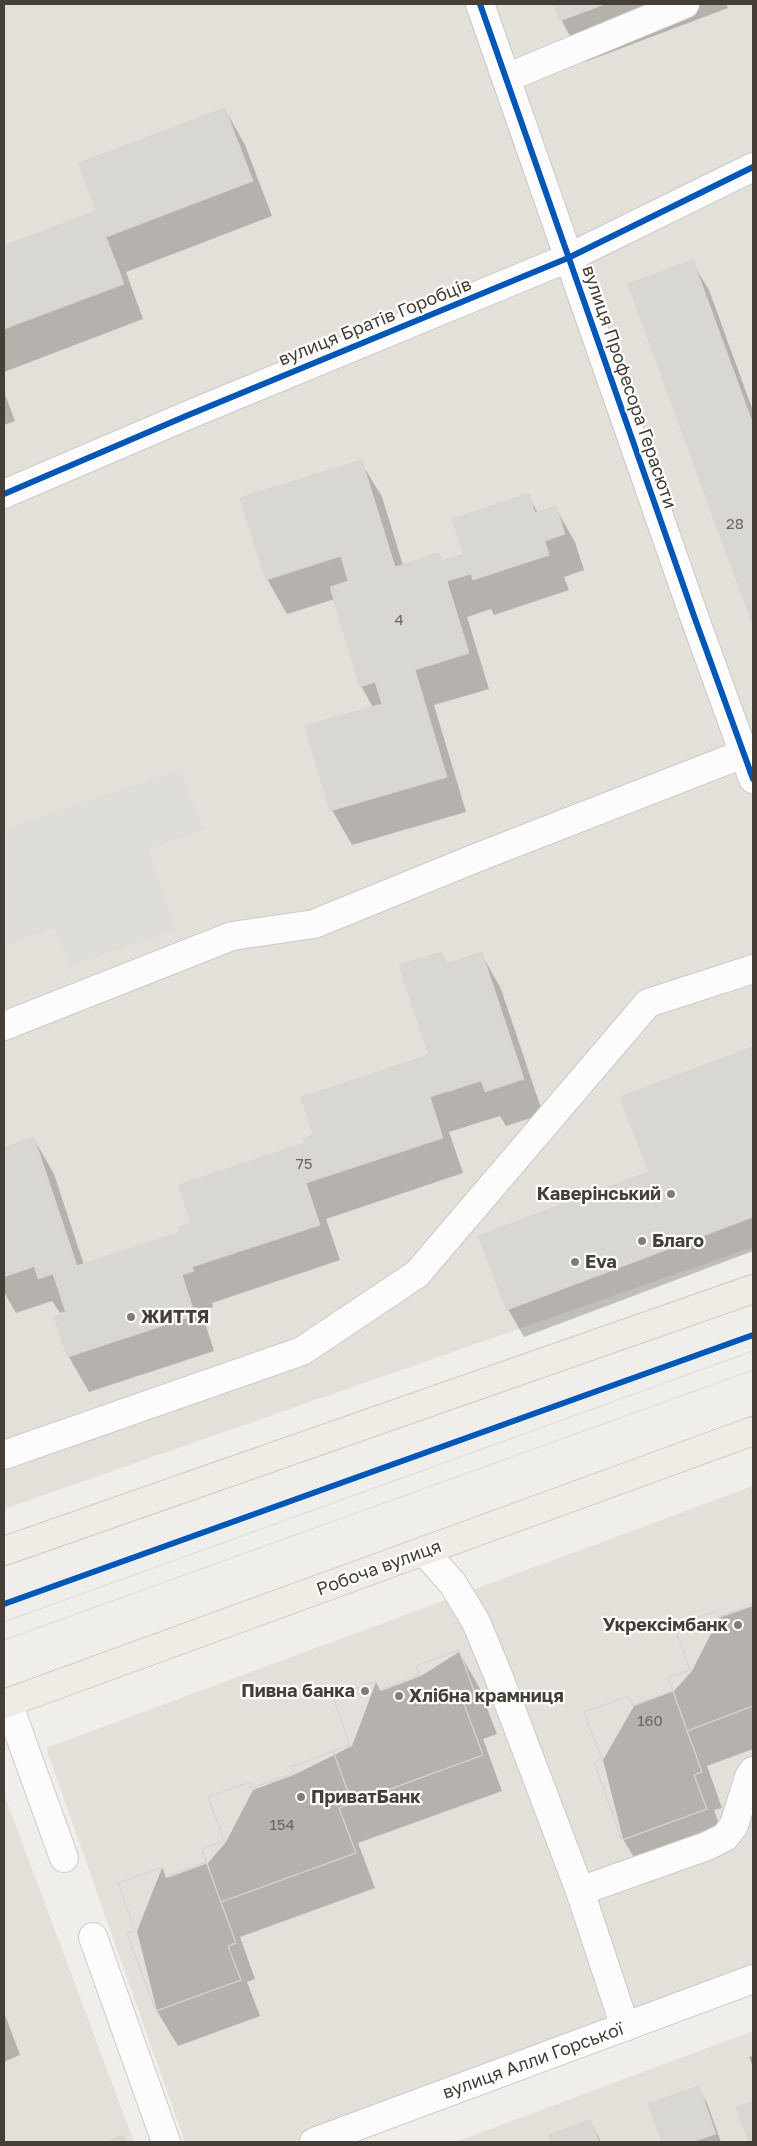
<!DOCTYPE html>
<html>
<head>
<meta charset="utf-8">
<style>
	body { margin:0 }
	#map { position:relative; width:757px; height:2146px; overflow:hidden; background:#f0eeeb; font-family:"Golos Text",sans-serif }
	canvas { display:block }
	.frame { position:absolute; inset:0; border:5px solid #453f37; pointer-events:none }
</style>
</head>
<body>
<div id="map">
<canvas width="757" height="2146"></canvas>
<div class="frame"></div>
</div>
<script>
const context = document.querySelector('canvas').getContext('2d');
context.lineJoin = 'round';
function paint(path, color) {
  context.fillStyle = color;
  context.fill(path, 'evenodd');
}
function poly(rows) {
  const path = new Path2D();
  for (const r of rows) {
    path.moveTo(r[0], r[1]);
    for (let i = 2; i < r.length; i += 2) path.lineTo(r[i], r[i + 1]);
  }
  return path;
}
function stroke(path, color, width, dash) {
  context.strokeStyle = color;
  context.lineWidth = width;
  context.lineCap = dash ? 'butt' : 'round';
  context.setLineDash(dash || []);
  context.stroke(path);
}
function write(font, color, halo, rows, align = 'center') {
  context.font = font + ' "Golos Text",sans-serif';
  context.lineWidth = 4.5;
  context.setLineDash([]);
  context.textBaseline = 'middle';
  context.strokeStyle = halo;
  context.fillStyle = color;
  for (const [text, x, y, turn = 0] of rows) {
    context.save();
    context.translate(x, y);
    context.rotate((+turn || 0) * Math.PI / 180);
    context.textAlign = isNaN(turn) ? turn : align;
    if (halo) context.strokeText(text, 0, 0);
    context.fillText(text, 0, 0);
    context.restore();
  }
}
paint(poly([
	[4,4,753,4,753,1247,4,1509],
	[753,1486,753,1969,293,2142,185,2142,46,1748],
	[4,1794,134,2142,4,2142],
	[753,2031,753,2142,455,2142]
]), '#e3dfd9');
paint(poly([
	[181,769,204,829,148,850,177,929,69,967,54,928,4,947,4,829]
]), '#dfddda');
paint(poly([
	[555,4,726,4,728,8,585,62,561,20],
	[225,109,245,145,272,216,126,272,143,319,4,372,4,247,98,212],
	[692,262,709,290,753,411,753,621,630,285],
	[4,392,15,421,4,425],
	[361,462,382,497,403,565,438,554,442,562,466,554,528,495,538,513,555,507,575,542,584,570,564,577,569,590,494,615,491,609,467,617,489,689,434,705,466,812,352,845,332,810,373,707,361,686,335,599,287,614,267,579],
	[441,953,447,965,481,953,501,989,543,1114,506,1126,500,1116,449,1132,463,1173,326,1219,340,1260,212,1303,213,1307,201,1310,214,1351,89,1392,69,1357,56,1318,68,1314,67,1311,60,1313,52,1301,16,1313,4,1292,4,1277,40,1265,39,1263,4,1274,4,1149,34,1139,54,1174,84,1265,182,1233,306,1144,315,1136,431,1056],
	[486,1077,487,1079,448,1092,448,1090],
	[753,1048,753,1251,524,1337,508,1309,650,1172,622,1098],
	[753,1606,753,1749,707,1766,722,1808,714,1810,726,1844,644,1874,623,1839,603,1760,634,1706,674,1691,692,1671,719,1618],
	[459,1652,479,1687,497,1734,483,1739,502,1791,358,1843,375,1888,240,1937,255,1979,247,1982,260,2016,178,2046,157,2011,137,1931,162,1868,167,1878,208,1863,226,1842,253,1790,296,1774,352,1746,376,1682,381,1691,421,1676],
	[4,2012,20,2055,4,2062],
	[753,2056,753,2067,749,2057],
	[698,2088,707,2103,721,2142,663,2142,650,2104],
	[590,2121,601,2142,553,2142,550,2136]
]), '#0003');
const building = poly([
	[553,4,605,4,560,21,553,4],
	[225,108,253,181,106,237,124,284,4,329,4,246,96,211,79,163,225,108],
	[693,260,753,424,753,625,628,284,693,260],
	[362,460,395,567,439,553,441,561,464,554,452,519,529,493,535,513,556,506,565,534,545,541,549,555,473,580,471,574,447,581,469,653,415,670,447,777,330,811,305,726,382,704,375,682,360,687,330,587,348,581,341,556,266,580,240,498,362,460],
	[441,952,446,964,482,952,524,1079,485,1092,481,1080,430,1097,443,1138,306,1183,320,1225,192,1267,194,1271,182,1275,195,1315,68,1357,54,1317,66,1313,53,1274,38,1279,34,1266,4,1276,4,1148,34,1137,77,1266,181,1232,179,1227,191,1223,179,1185,305,1143,303,1139,314,1135,301,1097,429,1055,399,965,441,952],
	[753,1047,753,1217,507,1310,478,1236,649,1172,620,1097,753,1047],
	[753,1604,753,1706,687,1731,668,1678,690,1670,674,1626,716,1611,719,1617,753,1604],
	[753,1604,753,1706,687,1731,702,1772,694,1775,707,1809,622,1840,594,1762,602,1759,584,1712,629,1696,633,1705,673,1691,668,1678,690,1670,674,1626,716,1611,719,1617,753,1604],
	[459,1650,477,1699,464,1704,483,1755,339,1808,356,1853,221,1902,236,1943,228,1946,241,1980,156,2011,127,1933,135,1930,118,1883,163,1867,166,1877,206,1862,202,1849,224,1841,208,1797,250,1782,252,1788,294,1773,291,1767,350,1745,333,1697,376,1681,380,1690,419,1675,416,1666,459,1650],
	[459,1650,477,1699,464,1704,483,1755,352,1803,333,1751,350,1745,333,1697,376,1681,380,1690,419,1675,416,1666,459,1650],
	[673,1691,702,1772,694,1775,707,1809,622,1840,594,1762,602,1759,584,1712,629,1696,633,1705,673,1691],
	[333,1751,352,1803,339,1808,356,1853,221,1902,202,1849,224,1841,208,1797,250,1782,252,1788,294,1773,291,1767,333,1751],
	[206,1862,236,1943,228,1946,241,1980,156,2011,127,1933,135,1930,118,1883,163,1867,166,1877,206,1862],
	[699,2086,716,2134,692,2142,662,2142,648,2104,699,2086],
	[753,2101,753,2142,749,2142,736,2107,753,2101],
	[590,2120,599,2142,551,2142,549,2135,590,2120],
	[123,2136,125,2142,104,2142,123,2136]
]);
paint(building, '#d9d7d3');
stroke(building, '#d8d5d1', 1);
const minor = poly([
	[480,4,694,616,753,779],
	[506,78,685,4],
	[4,494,186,416,568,258,753,167],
	[4,1026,232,936,314,924,476,858,753,750],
	[4,1455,302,1351,417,1274,648,1003,753,969],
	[424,1551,453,1584,476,1622,498,1675,580,1891,625,2027],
	[8,1703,64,1858],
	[580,1891,707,1846,725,1837,734,1825,749,1777,753,1771],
	[93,1937,166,2142],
	[314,2142,753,1979]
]);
const major = poly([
	[4,1551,753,1289],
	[4,1704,753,1431]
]);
stroke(minor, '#cccac7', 30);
stroke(major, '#d1c9ba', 30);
stroke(minor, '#fdfcfc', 28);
stroke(major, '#f0ebe4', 28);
stroke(poly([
	[4,1622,753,1351],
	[4,1640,753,1370]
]), '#d9d9d8', 1);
stroke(poly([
	[480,4,694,616,753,779],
	[4,494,186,416,568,258,753,167],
	[4,1604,753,1335]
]), '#0057b8', 6);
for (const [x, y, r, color] of [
	[671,1194,5,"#817c76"],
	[642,1241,5,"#817c76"],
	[575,1262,5,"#817c76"],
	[131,1317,5,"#817c76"],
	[738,1625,5,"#817c76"],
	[365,1691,5,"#817c76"],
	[399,1696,5,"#817c76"],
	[301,1797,5,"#817c76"]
]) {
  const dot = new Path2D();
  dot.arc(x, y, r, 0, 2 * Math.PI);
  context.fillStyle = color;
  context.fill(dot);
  stroke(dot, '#fff', 2);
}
write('15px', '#6b665f', null, [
	["28",735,524],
	["4",399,620],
	["75",304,1164],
	["160",650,1721],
	["154",282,1825]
]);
write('18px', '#453f37', '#fff', [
	["вулиця Братів Горобців",375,322,-22],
	["вулиця Професора Герасюти",629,387,71],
	["Робоча вулиця",379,1568,-20],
	["вулиця Алли Горської",533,2061,-20]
]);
write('bold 18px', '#453f37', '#fff', [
	["Каверінський",661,1194,"right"],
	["Благо",652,1241],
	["Eva",585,1262],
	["ЖИТТЯ",141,1317],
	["Укрексімбанк",728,1625,"right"],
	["Пивна банка",355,1691,"right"],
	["Хлібна крамниця",409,1696],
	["ПриватБанк",311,1797]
], 'left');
</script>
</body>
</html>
